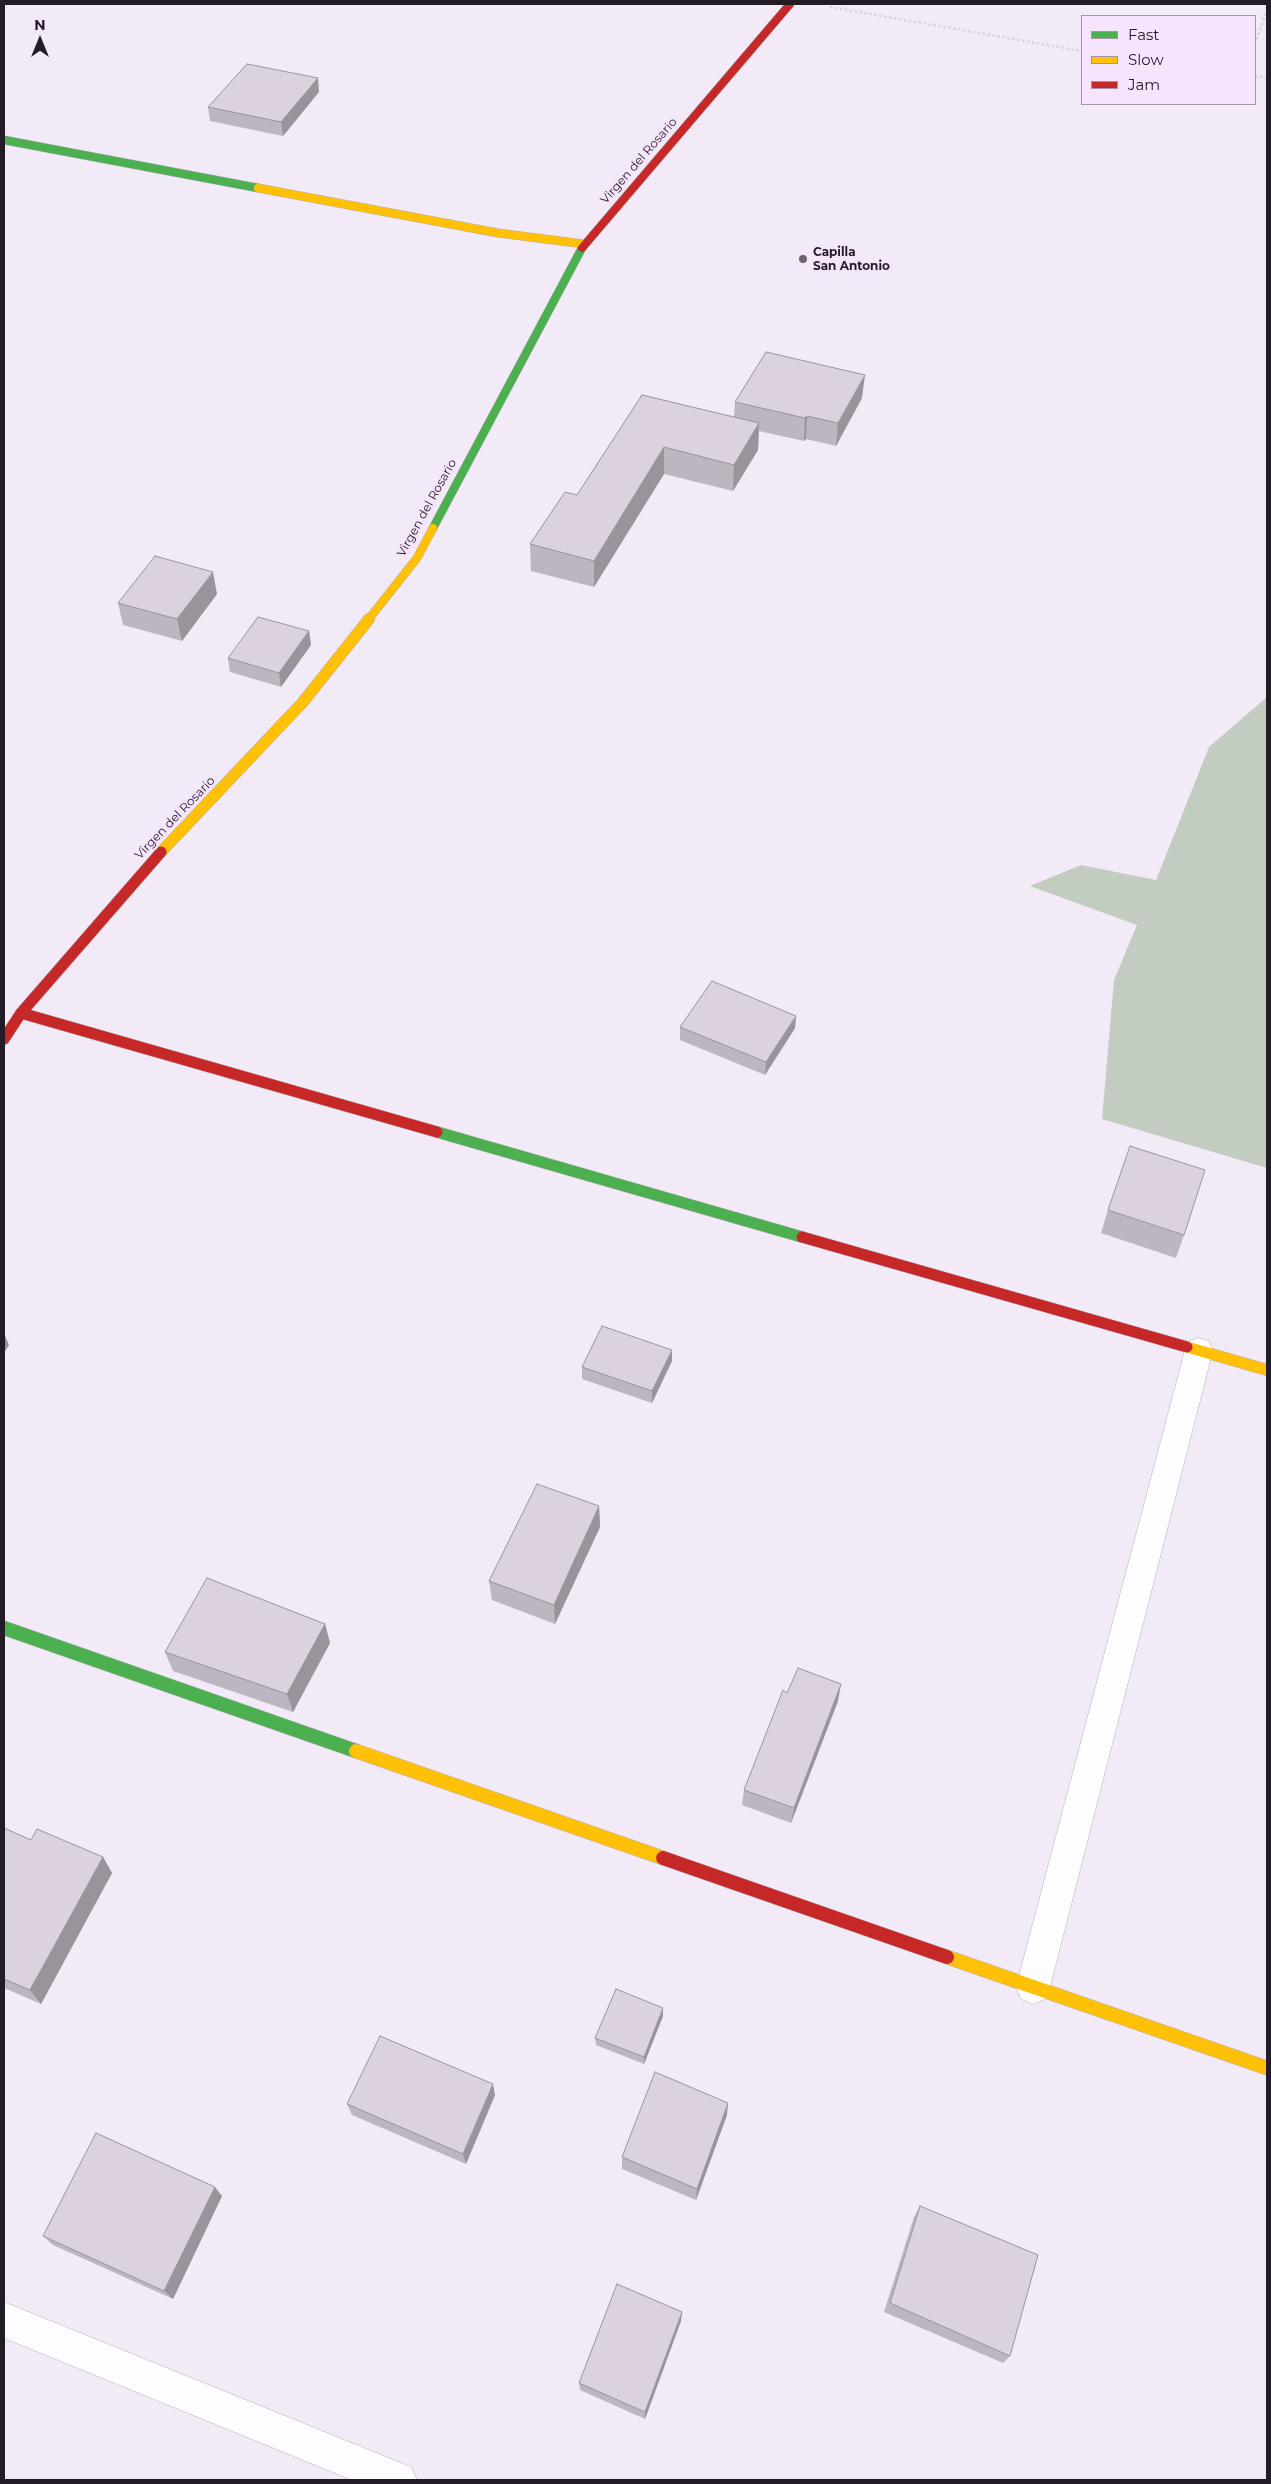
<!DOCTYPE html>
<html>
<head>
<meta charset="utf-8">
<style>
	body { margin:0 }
	#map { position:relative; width:1271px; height:2484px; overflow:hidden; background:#f3eaf7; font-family:Montserrat,sans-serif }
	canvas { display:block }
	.frame { position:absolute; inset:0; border:5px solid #231b26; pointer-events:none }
	.legend { position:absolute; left:1081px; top:15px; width:175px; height:90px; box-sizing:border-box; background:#f6e4fd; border:1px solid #a294a7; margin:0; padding:6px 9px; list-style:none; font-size:15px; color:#231b26 }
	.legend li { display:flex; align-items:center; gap:10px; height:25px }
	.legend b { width:25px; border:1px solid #a294a7 }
	.north { position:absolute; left:15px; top:15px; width:50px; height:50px; -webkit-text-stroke:4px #f6e4fd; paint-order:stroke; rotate:0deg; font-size:14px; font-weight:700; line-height:20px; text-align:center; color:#231b26 }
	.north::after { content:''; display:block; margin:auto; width:18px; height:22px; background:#231b26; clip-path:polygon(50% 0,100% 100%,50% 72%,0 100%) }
</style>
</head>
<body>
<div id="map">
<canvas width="1271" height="2484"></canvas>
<div class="frame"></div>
<ul class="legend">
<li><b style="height:6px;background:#4caf50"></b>Fast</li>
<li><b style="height:6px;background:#ffc107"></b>Slow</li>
<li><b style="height:6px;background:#c62828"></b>Jam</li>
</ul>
<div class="north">N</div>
</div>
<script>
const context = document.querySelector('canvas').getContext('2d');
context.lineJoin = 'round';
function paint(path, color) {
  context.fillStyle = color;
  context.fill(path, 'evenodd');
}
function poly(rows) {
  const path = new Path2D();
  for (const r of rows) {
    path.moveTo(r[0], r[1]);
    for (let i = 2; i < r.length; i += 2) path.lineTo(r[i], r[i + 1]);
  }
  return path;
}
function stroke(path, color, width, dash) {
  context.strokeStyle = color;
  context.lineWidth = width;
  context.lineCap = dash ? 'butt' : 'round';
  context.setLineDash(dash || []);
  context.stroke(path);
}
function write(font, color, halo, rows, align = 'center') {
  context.font = font + ' Montserrat,sans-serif';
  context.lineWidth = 4.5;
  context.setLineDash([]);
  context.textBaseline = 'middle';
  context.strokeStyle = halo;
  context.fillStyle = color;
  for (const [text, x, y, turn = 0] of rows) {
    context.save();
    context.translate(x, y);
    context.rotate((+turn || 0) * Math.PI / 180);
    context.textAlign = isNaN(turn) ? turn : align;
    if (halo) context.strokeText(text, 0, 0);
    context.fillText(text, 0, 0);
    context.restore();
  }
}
paint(poly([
	[1267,697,1267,1168,1102,1119,1114,980,1137,925,1030,886,1081,865,1156,880,1209,747]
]), '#c2ccc0');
const street = poly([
	[1199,1338,1209,1341,1213,1350,1050,1987,1045,1999,1033,2004,1021,1999,1016,1987,1185,1350,1189,1341,1199,1338],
	[4,2302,411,2467,417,2480,352,2480,4,2338,4,2302]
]);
const fastFar2 = poly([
	[4,140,258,188],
	[433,528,582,248]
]);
const fastFar1 = poly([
	[437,1132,802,1237]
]);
const fast = poly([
	[4,1628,356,1751]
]);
const slowFar2 = poly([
	[258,188,498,233,584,244],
	[368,620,417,558,433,528]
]);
const slowFar1 = poly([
	[161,852,303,702,369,619],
	[1187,1347,1267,1370]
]);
const slow = poly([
	[356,1751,663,1858],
	[947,1957,1267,2068]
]);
const jamFar2 = poly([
	[582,248,790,4]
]);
const jamFar1 = poly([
	[21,1013,437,1132],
	[4,1039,21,1013,161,852],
	[802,1237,1187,1347]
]);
const jam = poly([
	[663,1858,947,1957]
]);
stroke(street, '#b6aeb9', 1);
stroke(fastFar2, '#b6aeb9', 9);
stroke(fastFar1, '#b6aeb9', 12);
stroke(fast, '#b6aeb9', 15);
stroke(slowFar2, '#b6aeb9', 9);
stroke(slowFar1, '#b6aeb9', 12);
stroke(slow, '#b6aeb9', 15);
stroke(jamFar2, '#b6aeb9', 9);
stroke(jamFar1, '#b6aeb9', 12);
stroke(jam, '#b6aeb9', 15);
stroke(poly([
	[830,7,1082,51],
	[1255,44,1267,9],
	[1255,76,1267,78]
]), '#d7d4d8', 2.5, [2.5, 2.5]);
paint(street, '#fdfcfe');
stroke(fastFar2, '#4caf50', 8);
stroke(fastFar1, '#4caf50', 11);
stroke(fast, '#4caf50', 14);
stroke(slowFar2, '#ffc107', 8);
stroke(slowFar1, '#ffc107', 11);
stroke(slow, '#ffc107', 14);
stroke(jamFar2, '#c62828', 8);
stroke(jamFar1, '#c62828', 11);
stroke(jam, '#c62828', 14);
paint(poly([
	[319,92,283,136,210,121,208,107],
	[642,395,734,417,735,402,862,398,836,446,806,439,804,441,759,431,758,450,733,491,664,474,594,587,531,571,530,544,577,495],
	[217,594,182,641,123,625,118,603],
	[309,631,311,645,281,687,230,672,228,658],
	[796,1016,795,1028,765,1075,680,1040,680,1027],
	[1108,1210,1184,1235,1176,1258,1101,1233],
	[672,1361,652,1403,582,1379,582,1367],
	[599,1506,600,1527,555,1624,492,1600,489,1581],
	[325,1624,330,1643,293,1712,173,1671,165,1652],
	[787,1693,838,1701,791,1823,742,1805,744,1790],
	[4,1828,31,1840,103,1857,112,1873,41,2004,4,1988],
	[663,2016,644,2064,596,2045,595,2038],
	[495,2095,466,2164,352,2115,347,2104],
	[727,2115,696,2200,622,2169,622,2157],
	[222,2196,173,2299,53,2245,43,2236],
	[920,2206,1010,2356,1003,2363,884,2312,914,2217],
	[681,2321,645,2419,580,2390,579,2383]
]), '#bdb5c0');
paint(poly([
	[318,78,319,92,283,136,281,122],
	[865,375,862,398,836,446,838,423],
	[807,416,806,439,804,441,805,418],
	[759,423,758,450,733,491,734,465],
	[664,447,664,474,594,587,594,561],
	[213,572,217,594,182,641,177,619],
	[309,631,311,645,281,687,279,673],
	[796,1016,795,1028,765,1075,766,1062],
	[4,1333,9,1345,4,1353],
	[672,1350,672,1361,652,1403,652,1391],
	[599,1506,600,1527,555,1624,554,1605],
	[325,1624,330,1643,293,1712,287,1694],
	[841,1684,838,1701,791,1823,794,1808],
	[103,1857,112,1873,41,2004,30,1990],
	[663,2008,663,2016,644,2064,644,2057],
	[493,2084,495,2095,466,2164,463,2154],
	[728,2103,727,2115,696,2200,697,2189],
	[215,2187,222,2196,173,2299,164,2291],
	[682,2312,681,2321,645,2419,645,2412]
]), '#9a939c');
const building = poly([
	[247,64,318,78,281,122,208,107,247,64],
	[766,352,865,375,838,423,807,416,805,418,735,402,766,352],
	[642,395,759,423,734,465,664,447,594,561,530,544,565,492,577,495,642,395],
	[155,556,213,572,177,619,118,603,155,556],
	[258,617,309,631,279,673,228,658,258,617],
	[712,981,796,1016,766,1062,680,1027,712,981],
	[1130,1146,1205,1170,1184,1235,1108,1210,1130,1146],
	[602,1326,672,1350,652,1391,582,1367,602,1326],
	[537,1484,599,1506,554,1605,489,1581,537,1484],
	[207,1578,325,1624,287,1694,165,1652,207,1578],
	[798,1668,841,1684,794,1808,744,1790,783,1690,787,1693,798,1668],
	[4,1828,31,1840,37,1829,103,1857,30,1990,4,1979,4,1828],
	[616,1989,663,2008,644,2057,595,2038,616,1989],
	[380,2036,493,2084,463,2154,347,2104,380,2036],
	[655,2072,728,2103,697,2189,622,2157,655,2072],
	[96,2133,215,2187,164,2291,43,2236,96,2133],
	[920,2206,1038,2255,1010,2356,890,2303,920,2206],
	[617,2284,682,2312,645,2412,579,2383,617,2284]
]);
paint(building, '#dcd2df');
stroke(building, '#9a939c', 1);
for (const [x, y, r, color] of [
	[803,259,5,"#6c636f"]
]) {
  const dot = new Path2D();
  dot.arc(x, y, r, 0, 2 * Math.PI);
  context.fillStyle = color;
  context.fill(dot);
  stroke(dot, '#f6e4fd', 2);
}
write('12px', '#231b26', '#f6e4fd', [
	["Virgen del Rosario",639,161,-49],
	["Virgen del Rosario",427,508,-61],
	["Virgen del Rosario",175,818,-46]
]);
write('bold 12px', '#231b26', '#f6e4fd', [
	["Capilla",813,252],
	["San Antonio",813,266]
], 'left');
</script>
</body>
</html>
